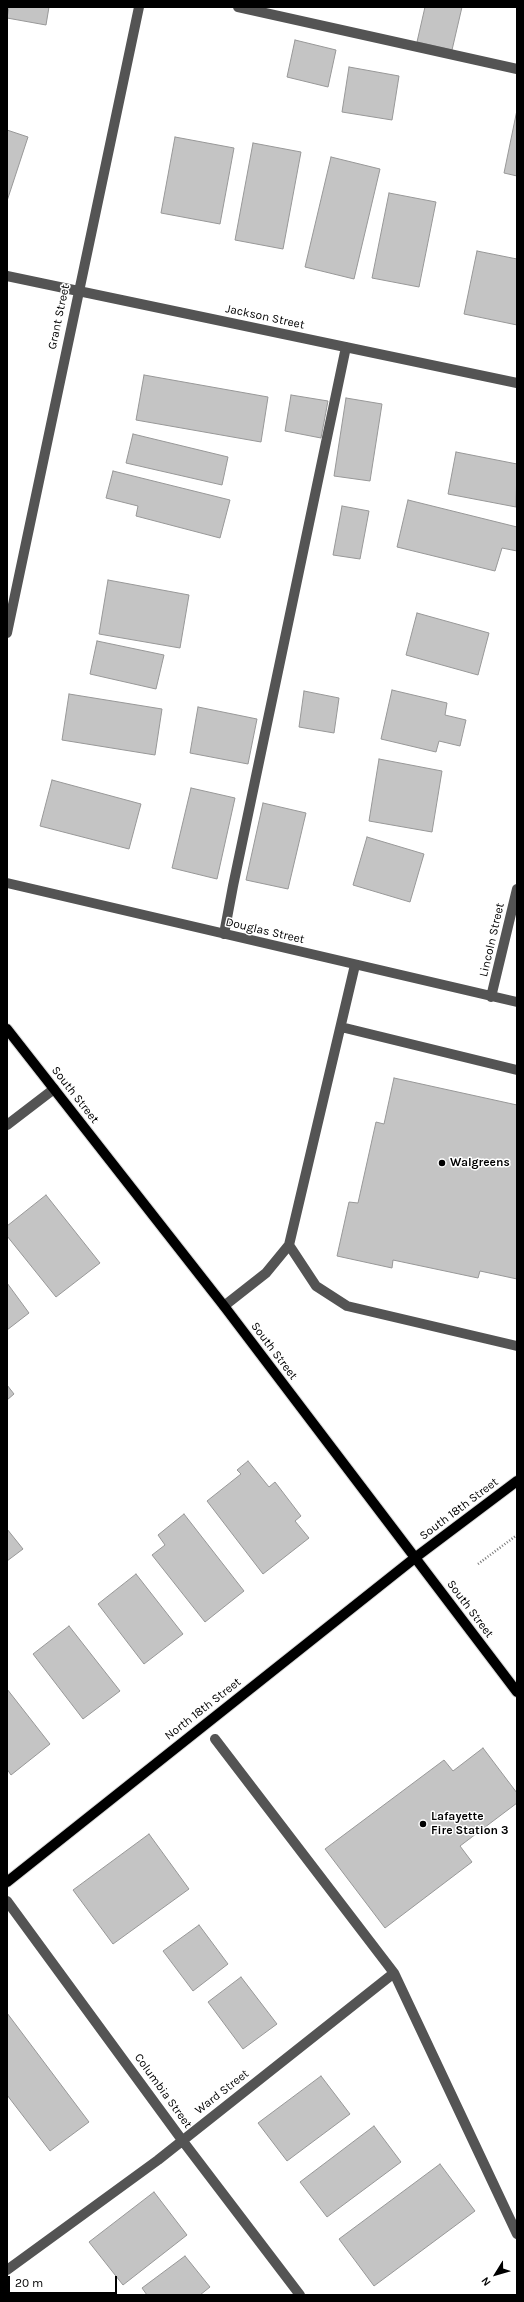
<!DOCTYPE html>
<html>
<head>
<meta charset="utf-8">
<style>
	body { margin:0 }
	#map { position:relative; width:524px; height:2302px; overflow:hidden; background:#fff; font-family:Karla,sans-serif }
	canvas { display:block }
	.frame { position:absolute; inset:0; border:8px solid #000; pointer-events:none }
	.north { position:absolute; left:476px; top:2254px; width:40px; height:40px; -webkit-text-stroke:3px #fff; paint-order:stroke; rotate:233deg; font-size:11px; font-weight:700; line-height:16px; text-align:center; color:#000 }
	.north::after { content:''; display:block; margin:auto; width:14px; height:18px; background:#000; clip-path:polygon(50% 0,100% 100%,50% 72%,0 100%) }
	.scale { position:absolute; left:8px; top:2276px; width:109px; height:18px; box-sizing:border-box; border:2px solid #000; border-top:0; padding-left:5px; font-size:12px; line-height:14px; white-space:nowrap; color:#000; -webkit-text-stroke:3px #fff; paint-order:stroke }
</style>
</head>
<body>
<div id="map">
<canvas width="524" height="2302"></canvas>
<div class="frame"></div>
<div class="north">N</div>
<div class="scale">20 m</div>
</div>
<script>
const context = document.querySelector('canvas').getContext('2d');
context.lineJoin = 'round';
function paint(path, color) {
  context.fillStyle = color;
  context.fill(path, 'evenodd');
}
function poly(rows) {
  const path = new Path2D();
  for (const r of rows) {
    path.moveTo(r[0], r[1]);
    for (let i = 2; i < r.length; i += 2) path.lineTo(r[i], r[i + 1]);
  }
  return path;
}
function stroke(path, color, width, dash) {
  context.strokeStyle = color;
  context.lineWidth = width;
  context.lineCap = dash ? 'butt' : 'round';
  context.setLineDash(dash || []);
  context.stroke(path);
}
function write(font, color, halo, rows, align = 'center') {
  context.font = font + ' Karla,sans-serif';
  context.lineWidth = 3;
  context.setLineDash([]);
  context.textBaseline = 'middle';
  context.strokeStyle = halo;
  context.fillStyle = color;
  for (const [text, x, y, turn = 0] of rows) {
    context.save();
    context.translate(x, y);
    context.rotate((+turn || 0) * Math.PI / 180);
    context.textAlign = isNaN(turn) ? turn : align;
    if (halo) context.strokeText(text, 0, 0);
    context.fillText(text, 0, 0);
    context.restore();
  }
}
const building = poly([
	[9,7,49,7,46,25,7,18,9,7],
	[425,7,462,7,452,50,417,42,425,7],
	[295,40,336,50,328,87,287,77,295,40],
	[349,67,399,76,392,120,342,112,349,67],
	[517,110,517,176,504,173,517,110],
	[7,130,28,137,7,201,7,130],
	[175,137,234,148,220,224,161,213,175,137],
	[253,143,301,152,283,249,235,240,253,143],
	[331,157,380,169,354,279,305,267,331,157],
	[389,193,436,202,419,287,372,278,389,193],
	[477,251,517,259,517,325,464,314,477,251],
	[144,375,268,397,261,442,136,420,144,375],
	[291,395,328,401,321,438,285,431,291,395],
	[346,398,382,404,370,481,334,476,346,398],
	[133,434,228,457,222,485,126,463,133,434],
	[456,452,517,464,516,507,448,494,456,452],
	[113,471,230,500,220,538,136,516,138,506,106,498,113,471],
	[408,500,517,527,517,551,502,548,495,571,397,547,408,500],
	[342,506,369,511,360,559,333,555,342,506],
	[108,580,189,595,180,648,99,634,108,580],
	[417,613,489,633,478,675,406,655,417,613],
	[97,641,164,655,156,689,90,674,97,641],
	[392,690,447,703,445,715,466,720,460,746,439,741,436,752,381,739,392,690],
	[304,691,339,698,334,733,299,727,304,691],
	[69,694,162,709,155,755,62,740,69,694],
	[198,707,257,719,248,764,190,753,198,707],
	[379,759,442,771,432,832,369,821,379,759],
	[52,780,141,804,129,849,40,826,52,780],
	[191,788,235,798,217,879,172,868,191,788],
	[263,803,306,813,288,889,246,880,263,803],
	[367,837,424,854,410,902,353,885,367,837],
	[394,1078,517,1105,517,1279,480,1271,478,1278,393,1260,392,1268,337,1256,349,1202,358,1203,376,1122,384,1124,394,1078],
	[46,1195,100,1263,56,1297,7,1236,7,1226,46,1195],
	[7,1283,29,1313,7,1330,7,1283],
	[7,1385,14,1394,7,1400,7,1385],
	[248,1461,269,1487,275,1482,301,1516,295,1521,309,1538,263,1574,207,1501,241,1474,237,1470,248,1461],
	[184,1514,244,1591,205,1622,152,1555,165,1545,158,1535,184,1514],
	[7,1529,23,1549,7,1561,7,1529],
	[136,1574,183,1634,144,1664,98,1604,136,1574],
	[69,1626,120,1691,83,1719,33,1654,69,1626],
	[7,1689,50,1744,11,1775,7,1769,7,1689],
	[483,1748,517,1793,517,1803,460,1846,472,1862,385,1928,325,1849,444,1760,453,1771,483,1748],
	[149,1834,189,1889,113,1944,73,1890,149,1834],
	[199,1925,228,1964,193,1991,163,1951,199,1925],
	[241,1977,277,2024,243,2049,208,2002,241,1977],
	[7,2013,89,2122,50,2151,7,2095,7,2013],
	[321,2076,350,2114,287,2161,258,2123,321,2076],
	[374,2126,401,2162,327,2217,300,2182,374,2126],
	[440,2164,475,2211,374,2286,339,2239,440,2164],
	[154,2192,187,2235,123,2285,89,2242,154,2192],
	[185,2256,210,2287,200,2295,147,2295,142,2288,185,2256]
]);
paint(building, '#c4c4c4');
stroke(building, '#989898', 1);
const major = poly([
	[7,1029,224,1306,517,1692],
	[7,1882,416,1557,517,1481]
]);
stroke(major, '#dbdbdb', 12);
stroke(poly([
	[478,1564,517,1535]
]), '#767676', 2.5, [1, 2]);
stroke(poly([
	[238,7,517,69],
	[7,276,517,383],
	[7,633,139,7],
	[7,883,517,1002],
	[224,934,233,886,346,347],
	[355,965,289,1245,316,1286,347,1306,517,1346],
	[491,997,517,889],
	[341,1027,517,1070],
	[7,1125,54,1089],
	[224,1306,266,1273,289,1245],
	[215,1739,394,1973,517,2234],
	[7,1901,182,2140,300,2295],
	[7,2270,158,2160,394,1973]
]), '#545454', 10);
stroke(major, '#000', 10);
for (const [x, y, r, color] of [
	[442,1163,4,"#000"],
	[423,1824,4,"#000"]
]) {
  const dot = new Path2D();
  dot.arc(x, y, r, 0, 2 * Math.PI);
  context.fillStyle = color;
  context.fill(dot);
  stroke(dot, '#fff', 1.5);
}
write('12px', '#000', '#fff', [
	["Grant Street",59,317,-78],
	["Jackson Street",265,317,12],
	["Douglas Street",265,931,13],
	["Lincoln Street",492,940,-77],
	["South Street",75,1095,52],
	["South Street",274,1351,53],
	["South 18th Street",459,1509,-37],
	["South Street",470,1609,53],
	["North 18th Street",203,1709,-38],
	["Columbia Street",163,2091,54],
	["Ward Street",222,2092,-38]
]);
write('bold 12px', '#000', '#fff', [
	["Walgreens",450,1163],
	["Lafayette",431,1817],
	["Fire Station 3",431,1831]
], 'left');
</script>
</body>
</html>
